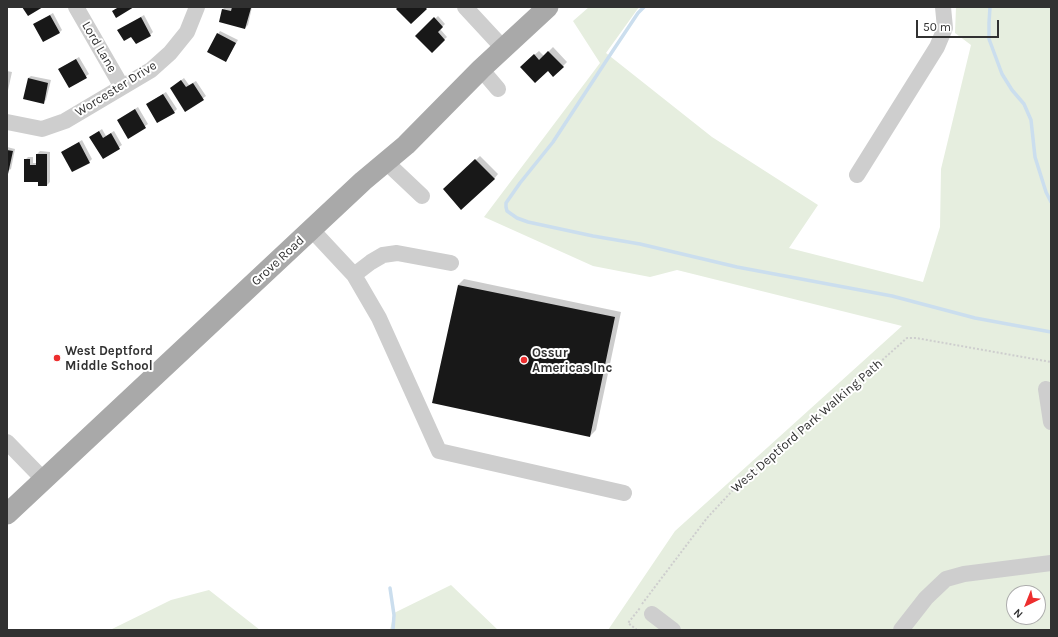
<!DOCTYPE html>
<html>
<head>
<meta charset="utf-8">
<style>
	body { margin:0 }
	#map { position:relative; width:1058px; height:637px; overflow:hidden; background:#fff; font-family:Karla,sans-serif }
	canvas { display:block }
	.frame { position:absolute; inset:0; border:8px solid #313131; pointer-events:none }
	.north { position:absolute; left:1006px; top:585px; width:40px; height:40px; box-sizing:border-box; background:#fff; border:1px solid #adadad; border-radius:50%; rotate:223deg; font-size:11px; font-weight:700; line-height:16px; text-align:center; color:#313131 }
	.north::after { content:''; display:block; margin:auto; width:14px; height:18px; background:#ed2e2e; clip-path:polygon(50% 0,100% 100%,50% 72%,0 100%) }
	.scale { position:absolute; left:916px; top:20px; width:83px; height:18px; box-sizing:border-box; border:2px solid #313131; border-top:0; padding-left:5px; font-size:12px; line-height:14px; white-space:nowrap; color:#313131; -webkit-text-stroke:3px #fff; paint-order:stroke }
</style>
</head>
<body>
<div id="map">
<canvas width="1058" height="637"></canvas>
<div class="frame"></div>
<div class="north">N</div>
<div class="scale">50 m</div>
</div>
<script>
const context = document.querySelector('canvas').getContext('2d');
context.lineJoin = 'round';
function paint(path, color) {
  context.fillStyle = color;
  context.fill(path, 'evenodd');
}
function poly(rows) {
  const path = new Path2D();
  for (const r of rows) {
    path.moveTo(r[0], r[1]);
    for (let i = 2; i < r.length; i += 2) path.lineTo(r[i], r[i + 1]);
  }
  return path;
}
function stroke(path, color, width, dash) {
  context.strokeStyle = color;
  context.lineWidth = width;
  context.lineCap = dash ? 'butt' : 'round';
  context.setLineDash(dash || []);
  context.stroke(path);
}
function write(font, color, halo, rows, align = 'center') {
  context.font = font + ' Karla,sans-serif';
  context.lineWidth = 4;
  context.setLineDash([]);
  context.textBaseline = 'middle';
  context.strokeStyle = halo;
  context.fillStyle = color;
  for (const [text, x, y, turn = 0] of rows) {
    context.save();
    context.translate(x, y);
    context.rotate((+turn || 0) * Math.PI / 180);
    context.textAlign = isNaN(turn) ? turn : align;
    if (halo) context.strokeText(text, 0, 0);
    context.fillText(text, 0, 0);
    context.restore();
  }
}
paint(poly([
	[589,7,639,7,606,53,712,137,818,205,789,248,923,282,940,227,941,169,971,45,955,33,956,7,1051,7,1051,630,608,630,675,531,902,326,677,270,650,277,593,266,484,217,600,63,573,21],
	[1014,593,1038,593,1038,617,1014,617],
	[451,585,498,630,390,630,394,613],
	[209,590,260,630,110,630,171,600]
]), '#e6eedf');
paint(poly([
	[225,7,252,7,248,25,245,28,220,21,223,9],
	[53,13,62,30,60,32,34,24],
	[144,15,153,32,150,35,136,43,132,35,119,30],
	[438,16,445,24,440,29,447,37,432,51,417,36],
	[220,31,238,40,226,61,218,34],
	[553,47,567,62,554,75,548,69,526,62,539,51,544,56],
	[79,57,89,74,70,87,59,69],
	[7,71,12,72,7,95],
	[31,76,51,80,46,100,43,102,28,78],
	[184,78,189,85,196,81,206,96,186,111,171,88],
	[166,92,177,109,174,112,150,102],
	[138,107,148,124,129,137,118,120],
	[102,129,106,136,114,131,122,145,103,158,90,137],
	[82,140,92,159,89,162,62,152],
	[7,147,15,149,11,169,8,171],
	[40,151,50,152,50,182,47,185,39,181,25,160,28,157,33,157,33,163,37,163,37,154],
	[480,156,498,174,494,179,445,189],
	[464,279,621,312,596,430,590,436,458,285]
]), '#0003');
stroke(poly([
	[644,7,638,13,612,52,553,142,520,183,506,203,506,207,507,211,517,218,528,222,593,236,640,244,737,267,892,296,975,318,1051,332],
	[990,7,989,23,989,39,1002,74,1012,90,1024,104,1031,120,1035,157,1046,192,1051,202],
	[390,588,394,615,393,630]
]), '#cbdeee', 3.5);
paint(poly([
	[22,7,43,7,28,16],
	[116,7,134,7,116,18,112,11,117,8],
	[232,7,251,8,245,29,219,22,222,9,231,11],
	[398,7,425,7,427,9,411,24,396,9],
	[50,15,60,33,43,42,33,24],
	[141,17,151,36,136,44,131,37,124,41,117,30],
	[434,17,443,27,438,32,445,40,432,53,415,36],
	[217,33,236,43,226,62,207,52],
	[548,51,564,67,553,77,548,71,535,83,520,67,534,54,539,60],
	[76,59,87,78,69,88,58,69],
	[28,78,48,83,44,104,23,99],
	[181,80,186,87,193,83,204,100,185,112,170,88],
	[163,94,175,113,157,123,146,104],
	[135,109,146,128,128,139,117,120],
	[99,131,103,138,111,133,120,149,103,159,89,137],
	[79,142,90,163,72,172,61,152],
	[7,150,13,151,8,174,7,174],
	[36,154,47,154,47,186,38,186,38,182,24,182,24,159,30,159,30,165,36,165],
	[475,159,495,179,461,210,443,189],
	[458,285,615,317,590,437,432,403]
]), '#181818');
stroke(poly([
	[642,604,707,518,734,489,833,404,907,338,916,338,1051,362],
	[637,630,628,623,640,608]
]), '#cecece', 2, [2, 2]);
stroke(poly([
	[76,7,122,87],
	[465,7,503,48],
	[481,69,498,89],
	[7,122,42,129,65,121,151,70,170,53,187,32,197,7],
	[386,162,422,196],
	[857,175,937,47,945,28,943,7],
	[312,230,354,275,379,318,439,451,624,493],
	[354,275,371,262,383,255,397,253,451,263],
	[1046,389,1051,422],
	[7,442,44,480],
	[652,614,673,630],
	[901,630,926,598,946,579,964,574,1051,563]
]), '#cecece', 16);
stroke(poly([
	[7,514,363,181,406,145,481,69,548,7]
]), '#a9a9a9', 21);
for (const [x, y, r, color] of [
	[57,358,4,"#ed2e2e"],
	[524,360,4,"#ed2e2e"]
]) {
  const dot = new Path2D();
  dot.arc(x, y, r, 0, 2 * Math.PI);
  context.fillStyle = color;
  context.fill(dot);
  stroke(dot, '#fff', 1.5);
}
write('13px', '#313131', '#fff', [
	["Lord Lane",99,47,60],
	["Worcester Drive",116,89,-32],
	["Grove Road",278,261,-43],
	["West Deptford Park Walking Path",807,426,-41]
]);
write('bold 13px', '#313131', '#fff', [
	["West Deptford",65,351],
	["Middle School",65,366],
	["Ossur",532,353],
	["Americas Inc",532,368]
], 'left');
</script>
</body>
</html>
